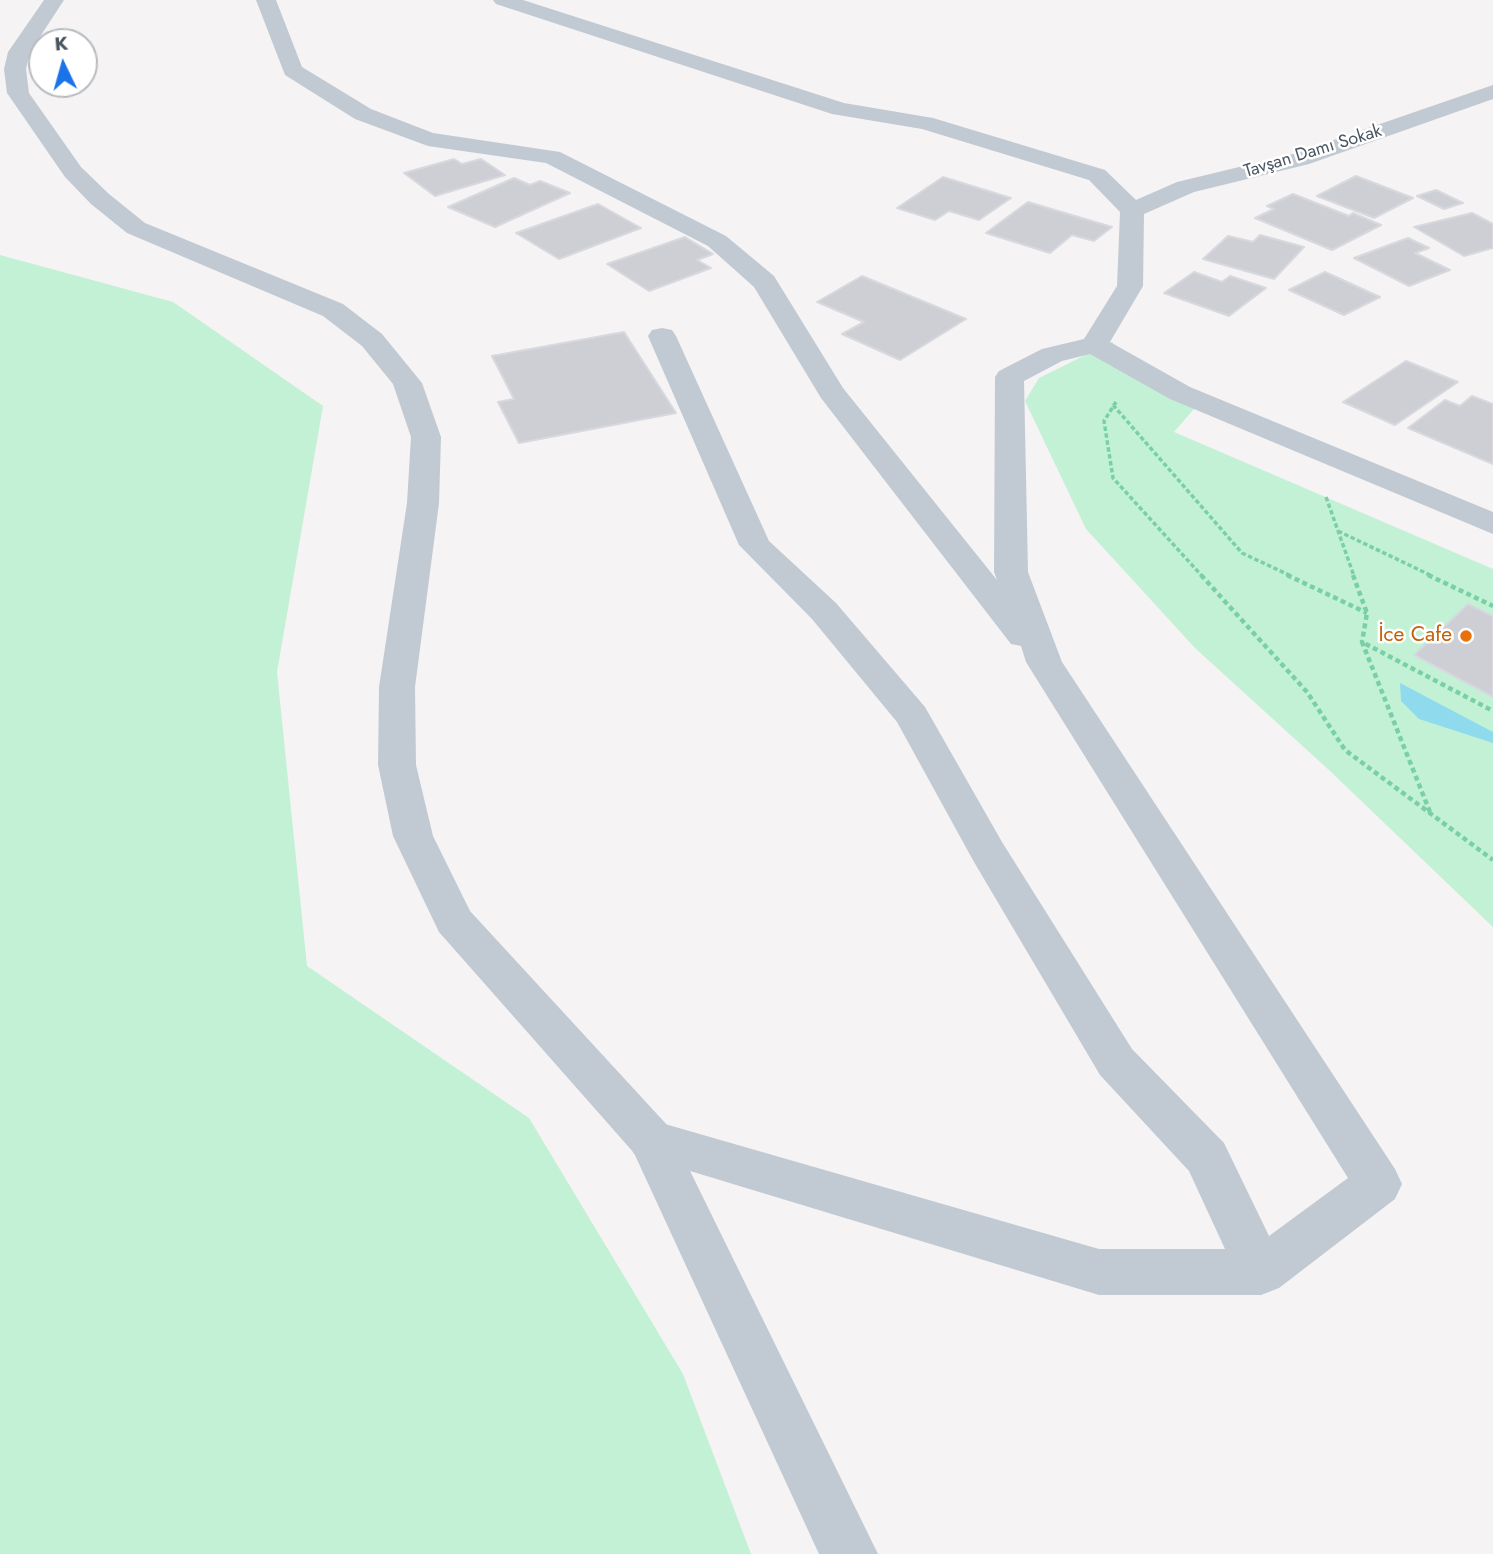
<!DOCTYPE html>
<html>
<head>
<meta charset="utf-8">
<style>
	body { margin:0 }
	#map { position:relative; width:1493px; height:1554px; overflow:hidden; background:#f5f3f3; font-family:Jost,sans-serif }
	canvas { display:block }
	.north { position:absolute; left:28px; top:28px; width:70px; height:70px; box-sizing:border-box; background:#fff; border:2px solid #b7bbc0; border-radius:50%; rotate:355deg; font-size:19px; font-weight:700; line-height:28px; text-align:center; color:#4a5661 }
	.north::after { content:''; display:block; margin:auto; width:24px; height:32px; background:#1a73e8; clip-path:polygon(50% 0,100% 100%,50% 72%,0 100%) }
</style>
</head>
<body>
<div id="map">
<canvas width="1493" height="1554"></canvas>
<div class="north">K</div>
</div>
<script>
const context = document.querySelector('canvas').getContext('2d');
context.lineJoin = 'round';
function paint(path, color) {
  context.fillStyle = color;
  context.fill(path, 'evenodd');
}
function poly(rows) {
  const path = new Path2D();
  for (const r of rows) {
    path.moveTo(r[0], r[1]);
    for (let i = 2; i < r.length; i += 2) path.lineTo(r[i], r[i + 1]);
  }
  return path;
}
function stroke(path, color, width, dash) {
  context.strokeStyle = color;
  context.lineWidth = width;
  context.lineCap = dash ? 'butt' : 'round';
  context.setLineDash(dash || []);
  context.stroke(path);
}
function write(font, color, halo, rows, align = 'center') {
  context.font = font + ' Jost,sans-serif';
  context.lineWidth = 5;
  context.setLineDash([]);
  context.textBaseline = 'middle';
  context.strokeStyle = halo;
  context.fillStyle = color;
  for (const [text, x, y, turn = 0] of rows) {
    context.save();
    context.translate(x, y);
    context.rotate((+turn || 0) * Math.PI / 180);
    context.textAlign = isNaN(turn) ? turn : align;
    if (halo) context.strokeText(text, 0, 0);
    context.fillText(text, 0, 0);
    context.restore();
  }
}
paint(poly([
	[0,255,173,302,323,406,277,672,307,966,529,1118,683,1374,751,1554,0,1554],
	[1112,342,1139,370,1200,402,1174,432,1493,569,1493,927,1330,771,1195,648,1086,529,1025,401,1039,378]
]), '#c3f1d5');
paint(poly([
	[1400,683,1493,732,1493,743,1419,719,1401,701]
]), '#90daee');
const building = poly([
	[454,159,462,164,481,159,505,175,435,196,404,173,454,159],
	[1356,176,1413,198,1374,218,1317,196,1356,176],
	[943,177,1011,198,979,220,949,211,935,220,897,208,943,177],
	[514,178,530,185,540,181,570,193,495,227,448,207,514,178],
	[1436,190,1463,203,1444,209,1417,196,1436,190],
	[1293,194,1349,216,1353,213,1381,225,1332,250,1255,218,1274,209,1267,206,1293,194],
	[1028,202,1112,227,1094,241,1072,235,1050,253,986,233,1028,202],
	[598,204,641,228,559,259,516,233,598,204],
	[1472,213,1493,224,1493,248,1464,256,1414,227,1472,213],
	[1260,235,1304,247,1274,279,1203,259,1228,236,1253,242,1260,235],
	[685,237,713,254,697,260,711,268,649,291,607,264,685,237],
	[1408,238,1429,248,1415,253,1450,270,1409,286,1354,258,1408,238],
	[1194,272,1222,282,1230,276,1266,288,1229,316,1164,293,1194,272],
	[1325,272,1380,297,1344,315,1289,290,1325,272],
	[862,276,966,319,900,360,842,334,864,322,817,302,862,276],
	[624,332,676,413,519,443,498,402,514,399,492,356,624,332],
	[1406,361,1458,382,1395,425,1343,402,1406,361],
	[1472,396,1493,404,1493,464,1408,428,1445,400,1460,406,1472,396],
	[1468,604,1493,616,1493,697,1414,655,1468,604]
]);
paint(building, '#cdcfd5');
stroke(building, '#d7d9de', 2);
stroke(poly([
	[1116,402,1104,421,1113,478,1202,576],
	[1113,405,1242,553,1291,576],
	[1326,497,1354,576],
	[1338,531,1432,576]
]), '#7ad0a6', 3.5, [4.5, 2.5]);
stroke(poly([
	[1201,575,1307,692,1345,750,1493,860],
	[1287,575,1367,613],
	[1353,575,1367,613,1362,642],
	[1428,575,1493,606],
	[1430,812,1362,642,1493,711]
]), '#7ad0a6', 4.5, [5, 3.5]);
paint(poly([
	[256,0,276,0,302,67,371,109,433,133,560,152,726,236,774,276,843,388,997,580,994,572,995,377,999,371,1042,349,1084,339,1117,286,1120,212,1089,180,922,129,832,114,496,4,493,0,523,0,844,103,933,118,1105,170,1136,200,1177,182,1293,154,1493,85,1493,99,1309,164,1194,192,1144,214,1143,286,1110,342,1190,387,1493,512,1493,534,1170,399,1090,354,1062,361,1024,381,1028,572,1062,662,1395,1169,1402,1184,1395,1199,1279,1288,1261,1295,1099,1295,634,1154,627,1140,634,1126,651,1120,1099,1249,1225,1249,1189,1171,1100,1075,974,862,897,722,812,619,739,545,648,336,652,330,662,328,672,330,676,336,769,541,836,603,925,707,1002,842,1132,1049,1224,1143,1269,1236,1348,1178,1026,662,1021,646,1011,644,821,398,754,287,708,246,546,163,428,146,355,119,285,75,256,0]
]), '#c1cad2');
paint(poly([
	[44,0,64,0,30,52,26,69,29,93,81,167,109,194,145,223,343,304,382,334,422,383,441,437,439,503,415,687,416,765,433,836,470,911,668,1126,878,1554,819,1554,634,1153,439,932,393,836,378,765,379,687,407,503,411,437,393,384,362,346,323,316,127,233,91,204,65,177,7,93,4,69,8,52,44,0]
]), '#c1cad2');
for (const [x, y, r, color] of [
	[1466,636,7,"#e8710a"]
]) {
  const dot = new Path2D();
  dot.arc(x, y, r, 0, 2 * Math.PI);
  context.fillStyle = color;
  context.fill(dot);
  stroke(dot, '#fff', 2.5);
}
write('18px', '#4a5661', '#fff', [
	["Tavşan Damı Sokak",1313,152,-17]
]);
write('21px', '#c56008', '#fff', [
	["İce Cafe",1452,636]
], 'right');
</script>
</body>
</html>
